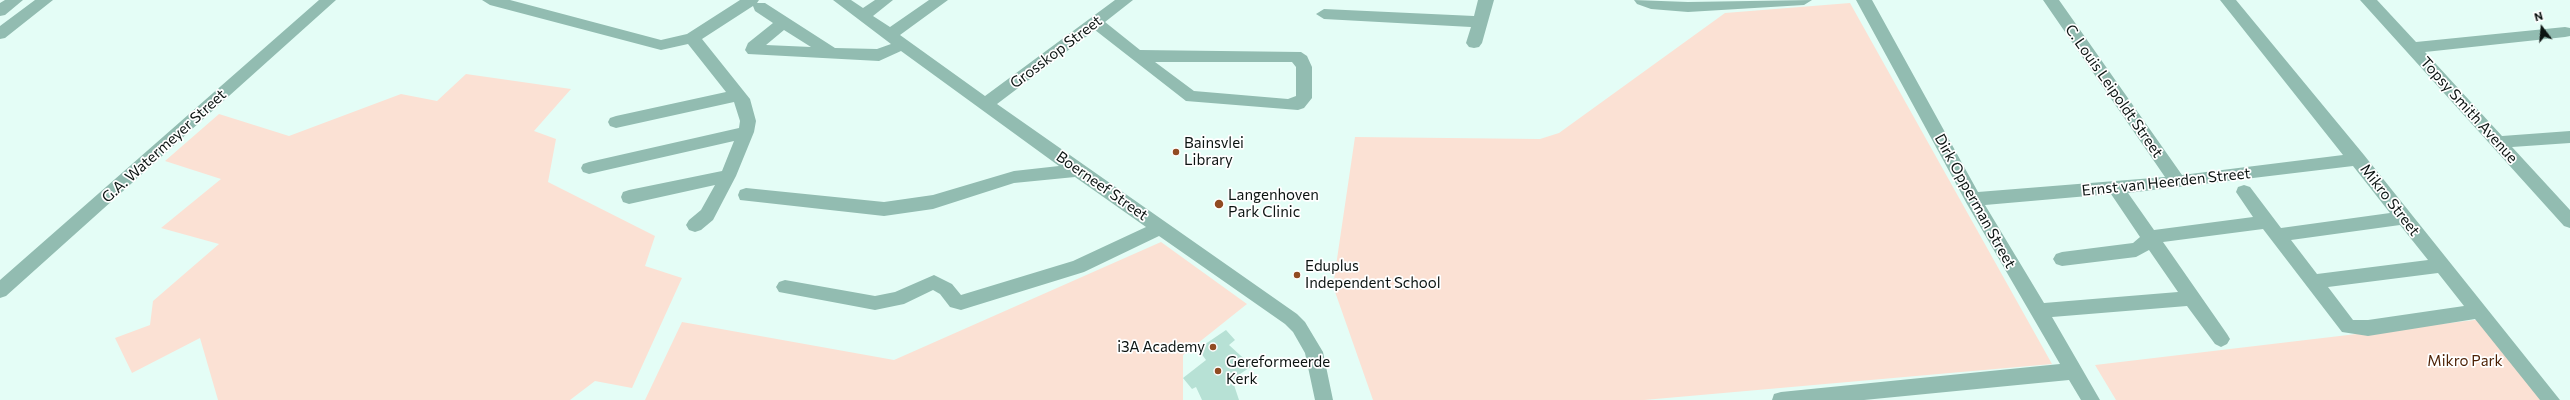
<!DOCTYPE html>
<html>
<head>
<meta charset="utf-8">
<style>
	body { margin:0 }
	#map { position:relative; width:2570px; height:400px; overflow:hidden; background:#e4fdf6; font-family:Commissioner,sans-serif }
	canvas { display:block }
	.north { position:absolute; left:2522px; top:8px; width:40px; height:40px; -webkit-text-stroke:3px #fff; paint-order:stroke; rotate:344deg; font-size:11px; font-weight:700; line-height:16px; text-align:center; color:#0c1412 }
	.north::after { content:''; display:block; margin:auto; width:14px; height:18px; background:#0c1412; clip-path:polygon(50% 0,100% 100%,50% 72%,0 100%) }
</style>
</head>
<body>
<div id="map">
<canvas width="2570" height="400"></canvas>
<div class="north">N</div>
</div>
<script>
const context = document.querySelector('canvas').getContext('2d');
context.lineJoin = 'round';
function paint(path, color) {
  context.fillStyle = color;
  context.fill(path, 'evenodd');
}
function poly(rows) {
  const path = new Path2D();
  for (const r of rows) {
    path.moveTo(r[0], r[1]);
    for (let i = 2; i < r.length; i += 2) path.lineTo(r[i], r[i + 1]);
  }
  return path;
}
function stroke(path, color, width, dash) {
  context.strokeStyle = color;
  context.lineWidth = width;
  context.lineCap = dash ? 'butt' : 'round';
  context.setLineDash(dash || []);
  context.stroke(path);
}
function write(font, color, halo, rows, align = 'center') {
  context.font = font + ' Commissioner,sans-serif';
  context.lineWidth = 3.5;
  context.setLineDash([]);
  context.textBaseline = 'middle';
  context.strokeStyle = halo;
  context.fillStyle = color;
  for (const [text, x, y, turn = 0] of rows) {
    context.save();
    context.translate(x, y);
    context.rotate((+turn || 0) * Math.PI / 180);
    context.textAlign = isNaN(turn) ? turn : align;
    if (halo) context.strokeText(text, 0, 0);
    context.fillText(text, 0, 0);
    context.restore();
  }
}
paint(poly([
	[1850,3,2052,364,1644,400,1373,400,1333,286,1355,137,1540,139,1559,133,1725,13],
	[466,74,571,89,534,131,556,139,548,182,655,236,645,266,682,278,632,388,595,381,570,400,218,400,200,338,132,373,115,338,150,325,153,301,219,244,161,228,221,179,165,161,219,114,289,136,401,94,437,101],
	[1161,242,1247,304,1183,355,1183,400,645,400,682,322,894,360],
	[2483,319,2548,400,2116,400,2095,365]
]), '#fbe1d4');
paint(poly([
	[1226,330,1235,340,1229,345,1252,366,1237,376,1242,384,1234,385,1239,400,1202,400,1196,387,1192,389,1183,378,1206,360,1198,349]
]), '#b7e1d5');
paint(poly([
	[5,0,23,0,5,15,0,16,0,3,5,0],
	[35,0,53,0,5,38,0,39,0,26,35,0],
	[319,0,336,0,6,296,0,298,0,280,319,0],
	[482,0,510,0,661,40,687,34,740,0,759,0,757,3,765,3,835,48,877,49,891,44,833,0,851,0,863,8,875,0,893,0,873,16,890,27,929,0,948,0,900,35,985,96,1115,0,1133,0,1105,22,1140,50,1301,52,1307,56,1312,67,1312,98,1304,108,1298,110,1186,101,1095,30,997,104,1297,314,1305,322,1323,352,1333,400,1315,400,1305,353,1293,332,1285,324,1159,236,1084,272,961,310,950,307,940,294,933,290,904,304,875,310,779,292,776,287,779,282,785,280,875,296,895,292,934,275,952,284,961,295,1073,261,1146,227,1075,177,1014,183,933,209,884,216,740,200,738,195,740,190,746,188,884,202,933,195,1014,171,1059,166,901,51,879,61,748,54,745,50,748,43,773,23,755,11,753,6,702,39,750,99,756,121,754,132,736,176,713,220,701,230,695,232,689,230,686,225,689,220,701,210,715,185,629,204,623,202,621,197,623,192,629,190,722,171,734,141,589,174,583,172,581,168,583,164,589,162,739,128,740,121,734,102,616,128,610,126,608,122,610,118,616,116,726,92,688,44,661,50,490,5,482,0],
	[784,30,811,47,766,45,784,30],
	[1155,62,1292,62,1296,67,1296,96,1288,99,1194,91,1155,62],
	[1478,0,1494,0,1482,43,1479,47,1474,48,1469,47,1466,43,1471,27,1324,19,1316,14,1324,9,1474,16,1478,0],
	[1634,0,1688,2,1812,0,1804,5,1688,12,1651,9,1637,4,1634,0],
	[1856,0,1872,0,1978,192,2165,177,2043,0,2059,0,2182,175,2343,155,2220,0,2236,0,2364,155,2560,400,2540,400,2475,319,2368,336,2342,332,2263,229,2163,242,2227,334,2230,339,2227,344,2221,347,2215,344,2187,306,2052,317,2100,400,2081,400,2069,380,1864,400,1772,400,1774,394,1781,392,2060,364,1967,204,1856,0],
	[2353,166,2390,213,2281,228,2250,187,2244,185,2238,187,2236,192,2253,217,2154,230,2128,193,2353,166],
	[2111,194,2140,237,2133,243,2062,252,2056,254,2053,259,2056,264,2062,266,2136,257,2149,250,2178,292,2044,303,1985,205,2111,194],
	[2400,225,2428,260,2317,274,2291,240,2400,225],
	[2438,273,2464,306,2368,320,2353,320,2328,287,2438,273],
	[2360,0,2377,0,2416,42,2565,27,2570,28,2570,36,2565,37,2425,52,2502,136,2570,131,2570,143,2512,147,2570,210,2570,228,2564,226,2360,0]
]), '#92bcb1');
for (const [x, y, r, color] of [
	[1176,152,4,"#914b22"],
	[1219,204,5,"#914b22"],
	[1297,275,4,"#914b22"],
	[1213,347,4,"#914b22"],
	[1218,371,4,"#914b22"]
]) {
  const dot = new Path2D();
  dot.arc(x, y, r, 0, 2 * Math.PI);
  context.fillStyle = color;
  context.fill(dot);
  stroke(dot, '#fff', 1.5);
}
write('15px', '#0c1412', '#fff', [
	["Grosskop Street",1056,52,-37],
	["C. Louis Leipoldt Street",2114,91,55],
	["Topsy Smith Avenue",2469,110,48],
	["G.A. Watermeyer Street",164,146,-42],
	["Ernst van Heerden Street",2166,182,-6],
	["Boerneef Street",1102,186,35],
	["Mikro Street",2390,200,52],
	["Dirk Opperman Street",1975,201,61]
]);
write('15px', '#0c1412', '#fff', [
	["Bainsvlei",1184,143],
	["Library",1184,160],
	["Langenhoven",1228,195],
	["Park Clinic",1228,212],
	["Eduplus",1305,266],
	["Independent School",1305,283],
	["i3A Academy",1205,347,"right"],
	["Gereformeerde",1226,362],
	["Kerk",1226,379]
], 'left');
write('15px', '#4b1f03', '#fff', [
	["Mikro Park",2465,361]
]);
</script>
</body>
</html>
